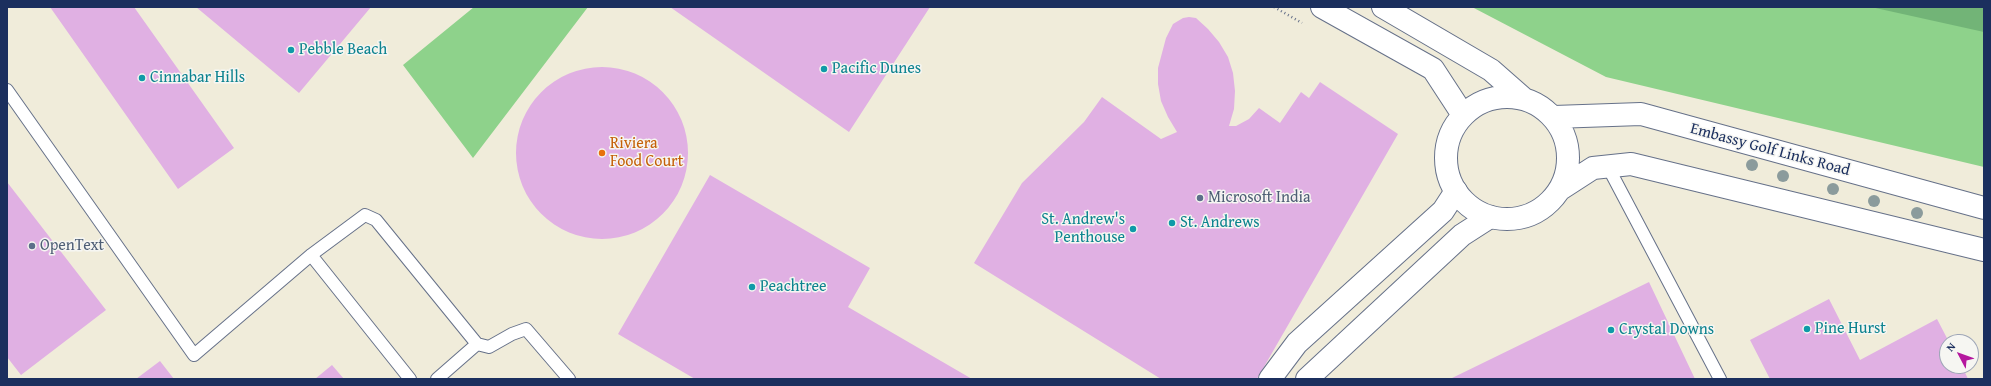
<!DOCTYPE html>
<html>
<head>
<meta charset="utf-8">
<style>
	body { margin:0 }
	#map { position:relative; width:1991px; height:386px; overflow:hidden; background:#f0ecda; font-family:"Gentium Book Plus",serif }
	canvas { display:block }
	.frame { position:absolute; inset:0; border:8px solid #1b2f5e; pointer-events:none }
	.north { position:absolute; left:1939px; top:334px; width:40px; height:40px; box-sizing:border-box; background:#f6f6f2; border:1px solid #9ea6b7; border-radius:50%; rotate:311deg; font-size:11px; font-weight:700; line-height:16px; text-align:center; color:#1b2f5e }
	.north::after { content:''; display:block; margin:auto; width:14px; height:18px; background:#b5179e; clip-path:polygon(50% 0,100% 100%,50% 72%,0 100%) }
</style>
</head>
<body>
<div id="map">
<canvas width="1991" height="386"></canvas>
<div class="frame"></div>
<div class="north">N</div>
</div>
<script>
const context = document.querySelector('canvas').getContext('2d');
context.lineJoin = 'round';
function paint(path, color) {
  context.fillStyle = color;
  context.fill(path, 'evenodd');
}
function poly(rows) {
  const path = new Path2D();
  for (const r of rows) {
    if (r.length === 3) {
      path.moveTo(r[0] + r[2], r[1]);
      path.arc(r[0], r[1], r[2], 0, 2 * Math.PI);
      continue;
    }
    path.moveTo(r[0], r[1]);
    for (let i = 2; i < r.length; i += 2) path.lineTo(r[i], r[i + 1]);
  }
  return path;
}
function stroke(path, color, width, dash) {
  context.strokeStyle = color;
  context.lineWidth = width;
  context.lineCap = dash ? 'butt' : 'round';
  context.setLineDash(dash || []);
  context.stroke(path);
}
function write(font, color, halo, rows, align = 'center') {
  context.font = font + ' "Gentium Book Plus",serif';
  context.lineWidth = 3;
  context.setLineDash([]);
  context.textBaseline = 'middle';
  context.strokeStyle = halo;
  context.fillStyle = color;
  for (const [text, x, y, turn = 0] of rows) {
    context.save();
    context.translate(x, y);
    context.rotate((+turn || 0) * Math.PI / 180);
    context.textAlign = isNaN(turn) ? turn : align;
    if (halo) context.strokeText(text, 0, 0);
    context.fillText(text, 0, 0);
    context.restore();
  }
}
paint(poly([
	[474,7,588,7,473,158,403,65],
	[1472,7,1984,7,1984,167,1606,77]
]), '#8ed28b');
paint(poly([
	[1871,7,1984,7,1984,32]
]), '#72b477');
paint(poly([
	[50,7,134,7,234,148,178,189],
	[196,7,371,7,299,93],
	[670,7,930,7,849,132],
	[1189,17,1196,18,1208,29,1219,42,1228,57,1233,73,1235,91,1234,109,1229,126,1236,126,1249,119,1259,108,1280,123,1301,92,1309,98,1320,82,1398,134,1257,379,1161,379,974,263,1022,183,1084,122,1102,97,1161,139,1177,132,1168,117,1161,101,1158,84,1158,68,1166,38,1173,24,1183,18],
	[602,153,86],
	[710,175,870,268,848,307,972,379,695,379,618,334],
	[7,182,106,310,21,375,7,357],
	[1649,282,1695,379,1450,379],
	[1829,299,1860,360,1937,319,1949,342,1947,342,1947,366,1962,366,1968,379,1770,379,1750,340],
	[160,361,174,379,136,379],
	[332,365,344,379,315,379]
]), '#e0b0e3');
const service = poly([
	[7,90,194,355,311,255,365,215,376,220,477,344,489,347,512,334,526,329,569,379],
	[1608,167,1720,379],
	[311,255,410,379],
	[437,379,477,344]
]);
const minor = poly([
	[1270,379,1297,343,1443,211,1456,191],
	[1307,379,1462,235,1490,217]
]);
const tertiary = poly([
	[1322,7,1433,69,1463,115],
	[1383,7,1491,70,1524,99],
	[1507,158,61],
	[1554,117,1641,114,1984,208],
	[1559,190,1593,168,1631,164,1984,250]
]);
stroke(service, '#667189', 14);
stroke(minor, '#667189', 24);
stroke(tertiary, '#667189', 24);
stroke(poly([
	[1274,7,1302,23]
]), '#667189', 2.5, [1, 3]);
stroke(service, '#fff', 12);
stroke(minor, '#fff', 22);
stroke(tertiary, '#fff', 22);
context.fillStyle = '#8b9b9c';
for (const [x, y] of [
	[1752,165],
	[1783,176],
	[1833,189],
	[1874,201],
	[1917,213]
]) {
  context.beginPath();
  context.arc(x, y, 6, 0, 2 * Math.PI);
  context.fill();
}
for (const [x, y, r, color] of [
	[291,50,4,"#0f9aa8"],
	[824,69,4,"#0f9aa8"],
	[142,78,4,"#0f9aa8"],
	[602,153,4,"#e8710a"],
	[1200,198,4,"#5c6f8a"],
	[1172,223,4,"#0f9aa8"],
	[1133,229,4,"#0f9aa8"],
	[32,246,4,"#5c6f8a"],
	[752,287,4,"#0f9aa8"],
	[1807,329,4,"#0f9aa8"],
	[1611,330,4,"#0f9aa8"]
]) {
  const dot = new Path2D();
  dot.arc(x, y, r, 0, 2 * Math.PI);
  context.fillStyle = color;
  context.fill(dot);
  stroke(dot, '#f6f6f2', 1.5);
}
write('16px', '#0d838f', '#f6f6f2', [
	["Pebble Beach",299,50],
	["Pacific Dunes",832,69],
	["Cinnabar Hills",150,78],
	["St. Andrew's",1125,220,"right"],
	["Penthouse",1125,238,"right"],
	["St. Andrews",1180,223],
	["Peachtree",760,287],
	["Pine Hurst",1815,329],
	["Crystal Downs",1619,330]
], 'left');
write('16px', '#c56008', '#f6f6f2', [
	["Riviera",610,144],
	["Food Court",610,162]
], 'left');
write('16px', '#1b2f5e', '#f6f6f2', [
	["Embassy Golf Links Road",1770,150,15]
]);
write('16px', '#4e5e75', '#f6f6f2', [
	["Microsoft India",1208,198],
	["OpenText",40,246]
], 'left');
</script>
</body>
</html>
